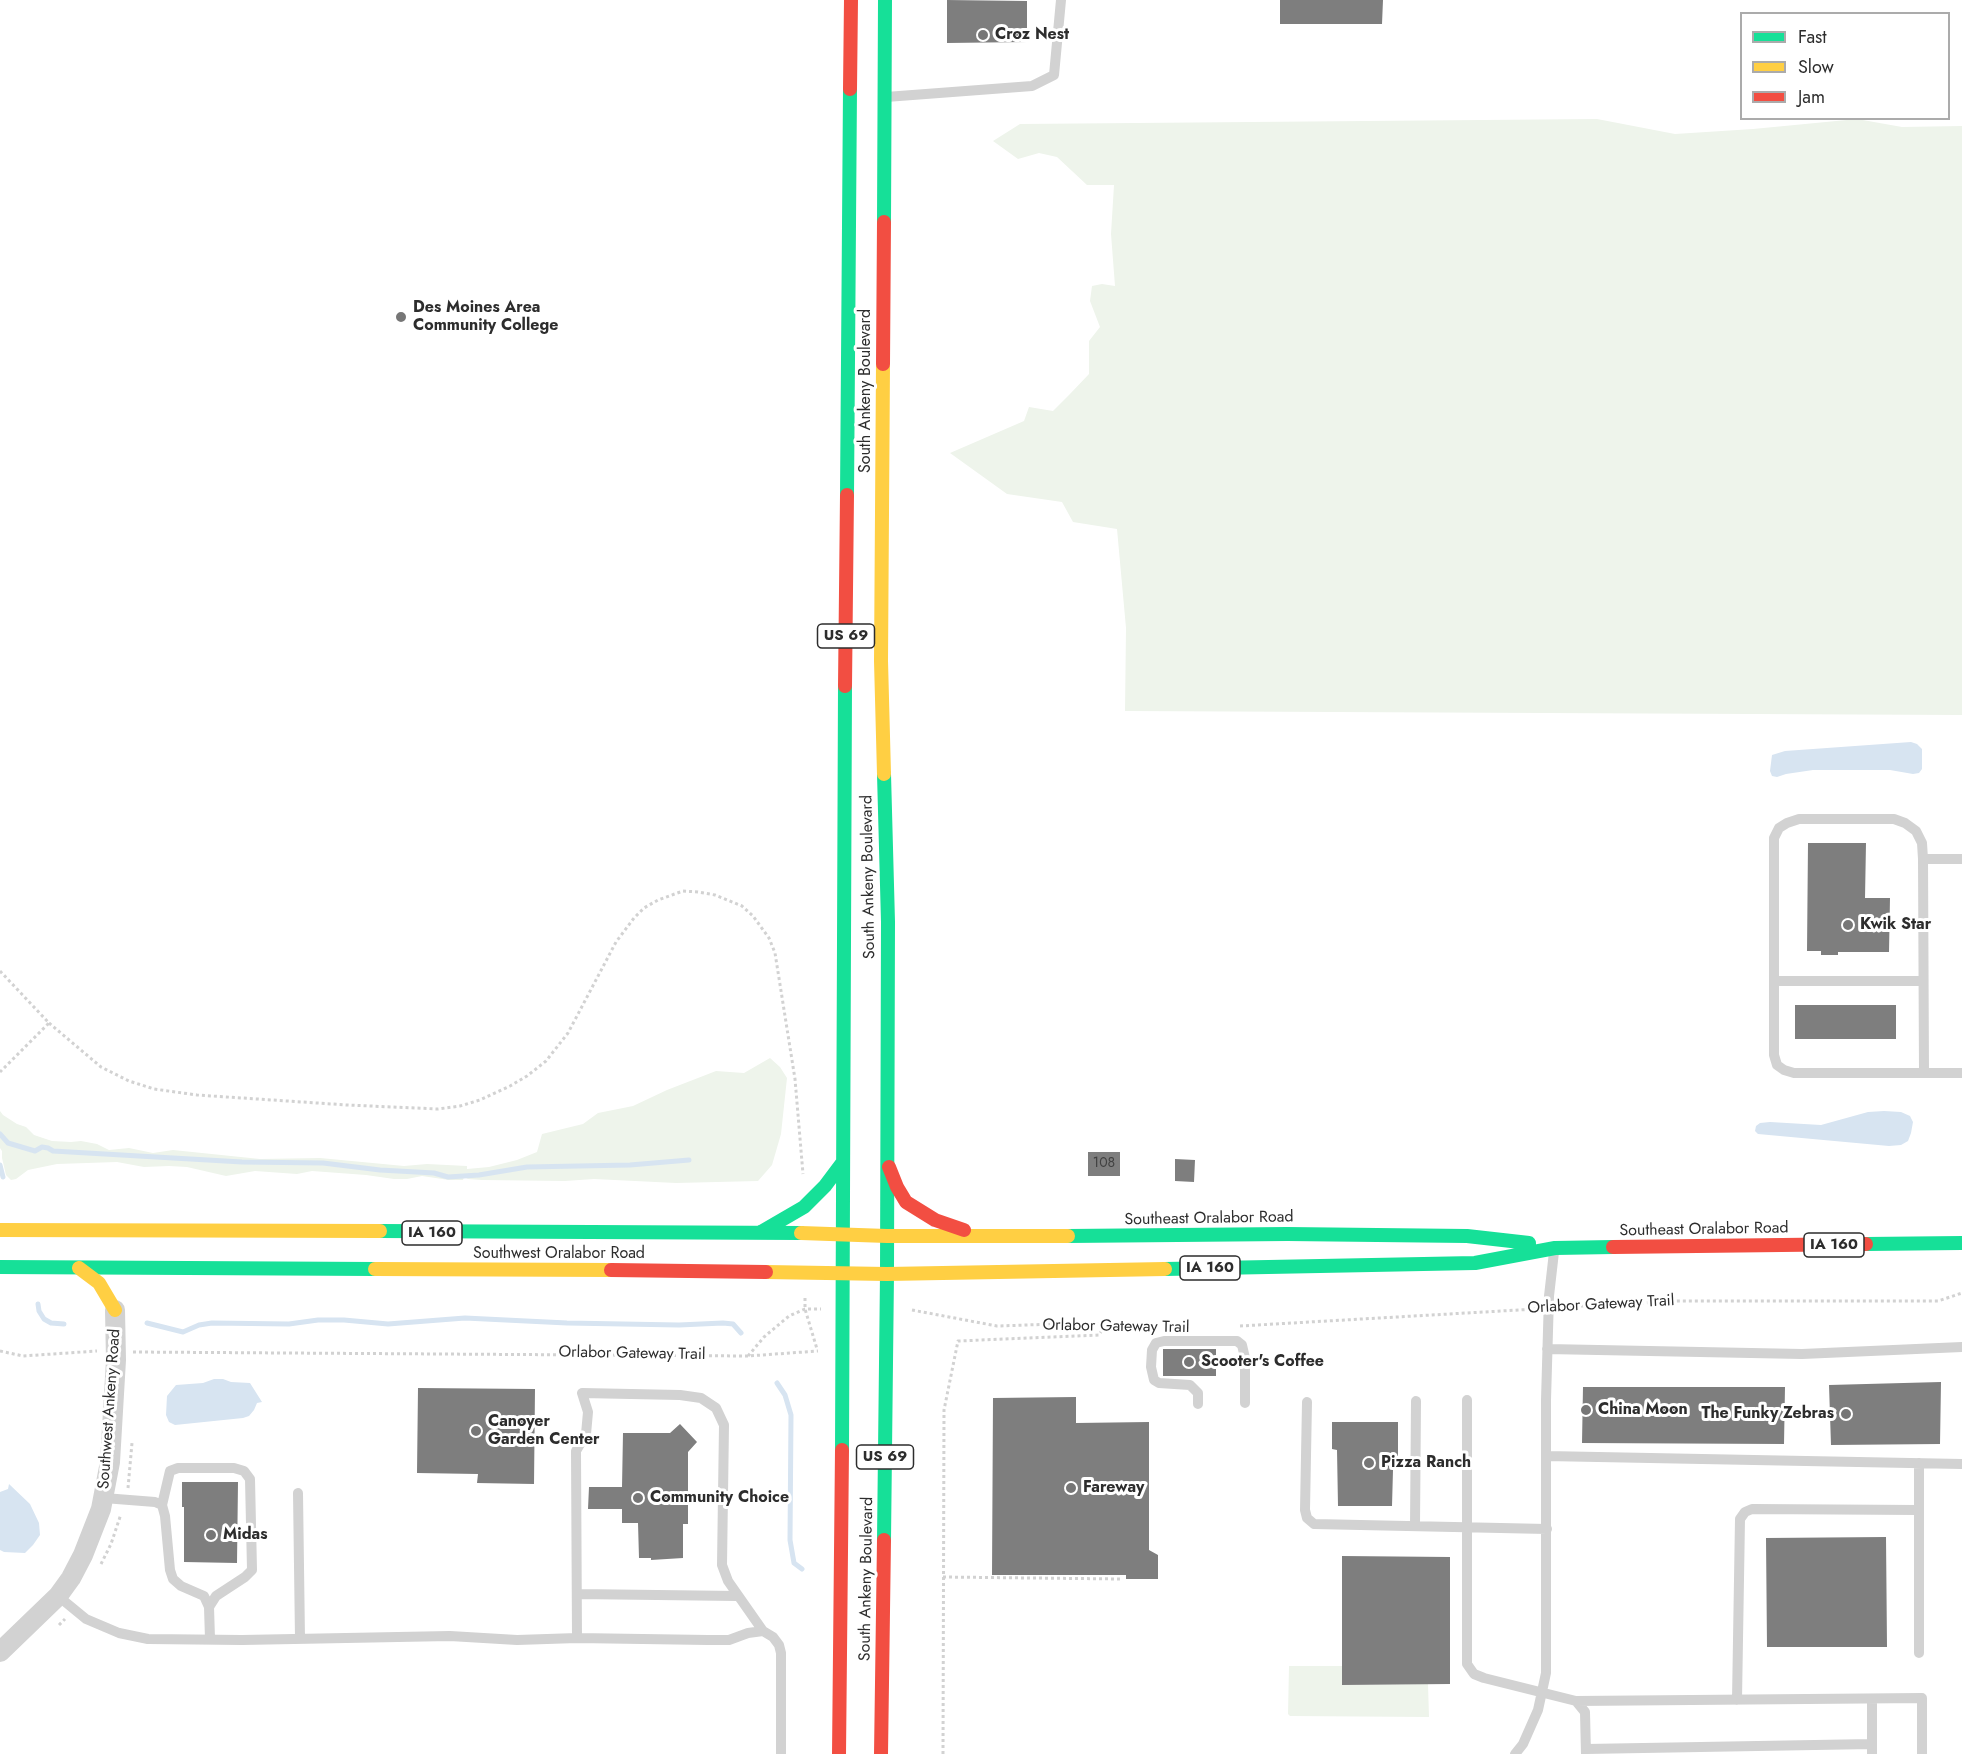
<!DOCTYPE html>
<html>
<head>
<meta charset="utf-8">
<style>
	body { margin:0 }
	#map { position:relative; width:1962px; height:1754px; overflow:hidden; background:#fff; font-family:Jost,sans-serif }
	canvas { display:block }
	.legend { position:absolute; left:1740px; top:12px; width:210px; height:108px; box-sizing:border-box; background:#fff; border:2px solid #ababab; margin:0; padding:8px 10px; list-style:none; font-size:18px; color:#2d2d2d }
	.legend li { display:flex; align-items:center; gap:12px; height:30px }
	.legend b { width:30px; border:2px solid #ababab }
</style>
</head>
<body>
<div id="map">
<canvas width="1962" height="1754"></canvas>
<ul class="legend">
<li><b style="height:8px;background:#16e098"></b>Fast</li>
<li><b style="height:8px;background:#ffcf43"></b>Slow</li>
<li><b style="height:8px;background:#f24e42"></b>Jam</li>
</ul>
</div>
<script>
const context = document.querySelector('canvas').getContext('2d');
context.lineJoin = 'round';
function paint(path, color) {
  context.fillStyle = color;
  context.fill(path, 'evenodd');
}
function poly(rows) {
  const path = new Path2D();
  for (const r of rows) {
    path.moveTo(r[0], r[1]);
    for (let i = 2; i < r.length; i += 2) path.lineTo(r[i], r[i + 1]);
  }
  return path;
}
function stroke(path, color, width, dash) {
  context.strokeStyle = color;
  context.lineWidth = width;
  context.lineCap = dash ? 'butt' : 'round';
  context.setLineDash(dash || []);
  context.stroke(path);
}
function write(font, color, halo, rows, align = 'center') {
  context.font = font + ' Jost,sans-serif';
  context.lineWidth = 6;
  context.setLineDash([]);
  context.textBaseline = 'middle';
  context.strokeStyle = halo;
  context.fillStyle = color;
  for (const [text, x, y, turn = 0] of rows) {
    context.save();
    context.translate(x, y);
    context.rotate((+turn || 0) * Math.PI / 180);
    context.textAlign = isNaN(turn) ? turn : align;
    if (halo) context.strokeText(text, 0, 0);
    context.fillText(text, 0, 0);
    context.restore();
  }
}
paint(poly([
	[1597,119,1675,134,1753,129,1857,119,1902,127,1962,126,1962,715,1125,711,1126,628,1117,529,1073,522,1062,502,1007,494,950,453,1024,421,1029,407,1053,411,1069,395,1089,374,1089,341,1100,327,1090,301,1092,286,1102,284,1115,286,1111,234,1114,185,1087,185,1057,157,1039,153,1018,159,993,141,1020,124],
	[770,1058,780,1067,787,1078,781,1134,772,1165,758,1181,676,1183,594,1179,565,1181,482,1180,468,1179,464,1177,463,1180,449,1180,422,1176,407,1179,394,1179,366,1175,312,1171,297,1174,255,1171,226,1176,187,1167,169,1166,144,1167,117,1162,57,1164,28,1170,16,1179,11,1180,6,1175,2,1158,2,1151,0,1148,0,1111,3,1115,17,1124,26,1127,34,1135,52,1141,71,1142,81,1141,97,1144,109,1150,129,1148,153,1153,173,1150,260,1159,320,1158,404,1166,427,1164,467,1166,467,1169,489,1167,517,1160,537,1152,542,1134,583,1124,598,1113,633,1106,667,1090,716,1071,744,1073],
	[1289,1666,1342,1666,1343,1685,1428,1684,1429,1717,1290,1716,1288,1714]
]), '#eef4eb');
paint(poly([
	[1911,742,1917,744,1922,749,1922,769,1919,773,1913,774,1890,770,1813,770,1786,774,1777,777,1772,776,1770,771,1772,755,1785,751],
	[1884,1111,1901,1112,1910,1116,1913,1122,1911,1133,1908,1141,1901,1145,1889,1146,1758,1134,1755,1131,1756,1126,1760,1123,1770,1122,1821,1125,1868,1112],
	[214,1379,223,1379,231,1382,250,1383,262,1402,257,1403,254,1410,249,1416,243,1418,175,1425,169,1422,166,1415,167,1396,176,1385,203,1383],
	[9,1484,30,1504,39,1523,40,1535,33,1545,25,1553,4,1552,0,1550,0,1492,8,1489]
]), '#d7e4f1');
stroke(poly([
	[0,1134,8,1143,35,1151,42,1147,48,1148,53,1151,242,1162,323,1163,380,1170,434,1173,448,1177,479,1175,527,1167,630,1165,689,1160],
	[0,1165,3,1177],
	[38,1304,39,1311,44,1319,51,1323,64,1324],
	[147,1323,183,1332,199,1325,212,1323,289,1324,318,1320,344,1320,388,1324,465,1318,567,1323,679,1325,723,1323,733,1324,741,1333],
	[777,1383,785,1395,791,1415,790,1540,794,1563,802,1569]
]), '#d7e4f1', 5);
paint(poly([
	[947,0,1027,1,1027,42,947,43],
	[1280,0,1383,0,1382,24,1280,24],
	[1808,843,1866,843,1865,898,1890,898,1889,952,1838,952,1838,955,1821,955,1821,951,1807,951],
	[1795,1005,1896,1005,1896,1039,1795,1039],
	[1088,1152,1120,1152,1120,1176,1088,1176],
	[1175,1159,1195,1160,1194,1182,1175,1181],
	[1163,1349,1216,1349,1216,1376,1163,1376],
	[1941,1382,1940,1444,1831,1445,1829,1385],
	[1583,1387,1785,1387,1784,1444,1582,1443],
	[418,1388,535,1389,534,1484,477,1483,478,1474,417,1473],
	[1076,1397,1076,1423,1149,1422,1149,1550,1158,1555,1158,1579,1126,1579,1126,1575,992,1575,993,1398],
	[1332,1422,1398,1422,1398,1470,1393,1470,1392,1506,1338,1506,1337,1450,1332,1449],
	[680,1424,697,1442,688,1452,688,1524,683,1524,683,1558,651,1560,651,1558,639,1558,638,1523,622,1523,622,1509,588,1509,589,1487,622,1487,623,1433,670,1433],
	[182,1482,238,1482,237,1563,184,1562,184,1507,182,1507],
	[1886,1537,1887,1647,1767,1647,1766,1538],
	[1342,1556,1450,1557,1450,1684,1342,1685]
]), '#7e7e7e');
stroke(poly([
	[0,971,49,1023,0,1072],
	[49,1023,101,1067,129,1081,154,1089,197,1095,347,1105,438,1109,460,1106,480,1100,510,1086,527,1076,546,1061,568,1033,616,942,634,918,644,908,658,900,683,891,698,892,715,895,742,906,753,916,769,938,775,953,795,1079,803,1174],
	[805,1298,805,1309,817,1349],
	[1563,1307,1679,1301,1938,1301,1962,1293],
	[912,1310,997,1326,1086,1323,1155,1327],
	[1240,1326,1536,1309],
	[0,1351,23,1356,97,1351],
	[133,1352,748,1356,818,1351],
	[748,1356,764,1337,789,1316,805,1309,821,1309],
	[128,1488,132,1443],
	[101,1564,111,1544,121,1514],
	[943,1577,1121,1579],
	[59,1625,65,1619],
	[943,1754,944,1410,958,1341,1099,1335,1106,1324]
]), '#d2d2d2', 3, [3, 3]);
stroke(poly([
	[886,97,1032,86,1054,75,1061,0],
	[1923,859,1924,1073],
	[1962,859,1923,859,1922,843,1916,831,1905,823,1894,819,1799,819,1787,823,1779,828,1774,838,1774,1055,1777,1065,1784,1070,1794,1073,1962,1073],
	[1774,981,1923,981],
	[1547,1349,1802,1354,1962,1347],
	[1467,1400,1467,1664,1474,1674,1484,1678,1576,1701,1585,1712,1586,1754],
	[1307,1402,1305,1510,1307,1518,1314,1524,1547,1529],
	[1198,1404,1198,1393,1190,1385,1159,1383,1154,1380,1151,1367,1152,1350,1156,1343,1164,1341,1237,1341,1242,1345,1245,1358,1245,1403],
	[1546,1456,1962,1464],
	[298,1493,300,1639],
	[104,1498,155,1502,162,1505,165,1516,170,1570,173,1579,181,1586,204,1596,209,1607,210,1639],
	[162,1505,170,1471,178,1468,234,1468,244,1471,250,1479,252,1570,245,1577,216,1596,209,1607],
	[1415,1526,1416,1401],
	[577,1594,737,1596],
	[58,1596,86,1619,119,1633,148,1639,242,1640,450,1636,517,1640,577,1638,708,1640,729,1640,748,1633,763,1631,773,1637,779,1645,781,1653,781,1754],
	[577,1638,576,1451,586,1434,588,1412,582,1393,680,1395,701,1398,716,1408,724,1425,722,1565,728,1581,763,1631],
	[1919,1653,1919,1463],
	[1872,1699,1872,1754],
	[1737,1700,1740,1519,1745,1512,1752,1509,1919,1510],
	[1576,1701,1922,1698,1922,1754],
	[1586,1749,1872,1744],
	[1515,1754,1523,1744,1538,1710,1546,1673,1546,1400,1549,1296,1554,1252]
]), '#d2d2d2', 10);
stroke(poly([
	[0,1652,58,1596,71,1578,83,1555,101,1509,110,1462,116,1360,115,1310]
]), '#d2d2d2', 20);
stroke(poly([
	[884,222,885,0],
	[847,495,850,89],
	[380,1231,801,1233],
	[761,1232,804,1207,825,1186,843,1162],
	[1068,1236,1287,1234,1467,1236,1529,1243],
	[1866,1244,1962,1243],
	[0,1267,375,1269],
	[1165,1269,1475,1263,1555,1248,1613,1247],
	[842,1450,845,686],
	[884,1540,887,1274,888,922,884,774]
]), '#16e098', 14);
stroke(poly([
	[883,364,881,661,884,774],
	[0,1230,380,1231],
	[801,1233,887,1236,1068,1236],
	[79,1268,99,1283,115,1310],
	[375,1269,611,1270],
	[766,1272,887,1274,1165,1269]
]), '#ffcf43', 14);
stroke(poly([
	[850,89,851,0],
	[883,364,884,222],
	[845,686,847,495],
	[889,1167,897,1187,906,1202,935,1220,964,1230],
	[1613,1247,1866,1244],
	[611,1270,766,1272],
	[839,1754,842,1450],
	[881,1754,884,1540]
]), '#f24e42', 14);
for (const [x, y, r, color] of [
	[983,35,6,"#767676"],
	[401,317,6,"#767676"],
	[1848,925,6,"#767676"],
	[1189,1362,6,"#767676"],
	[1586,1410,6,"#767676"],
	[1846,1414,6,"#767676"],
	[476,1431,6,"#767676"],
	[1369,1463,6,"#767676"],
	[1071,1488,6,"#767676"],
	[638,1498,6,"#767676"],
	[211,1535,6,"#767676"]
]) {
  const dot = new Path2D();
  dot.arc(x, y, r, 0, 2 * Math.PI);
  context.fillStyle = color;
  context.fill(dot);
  stroke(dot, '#fff', 2);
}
write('14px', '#414141', null, [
	["108",1104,1164]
]);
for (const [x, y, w] of [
	[846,636,57],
	[432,1233,60],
	[1834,1245,60],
	[1210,1268,60],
	[885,1457,57]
]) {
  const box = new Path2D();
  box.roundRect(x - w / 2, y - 12, w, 24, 4.5);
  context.fillStyle = '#fff';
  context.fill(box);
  stroke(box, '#2d2d2d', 1.5);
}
write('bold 15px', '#2d2d2d', null, [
	["US 69",846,636],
	["IA 160",432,1233],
	["IA 160",1834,1245],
	["IA 160",1210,1268],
	["US 69",885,1457]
]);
write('bold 16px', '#2d2d2d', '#fff', [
	["Croz Nest",995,35],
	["Des Moines Area",413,308],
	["Community College",413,326],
	["Kwik Star",1860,925],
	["Scooter's Coffee",1201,1362],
	["China Moon",1598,1410],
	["The Funky Zebras",1834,1414,"right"],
	["Canoyer",488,1422],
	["Garden Center",488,1440],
	["Pizza Ranch",1381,1463],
	["Fareway",1083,1488],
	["Community Choice",650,1498],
	["Midas",223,1535]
], 'left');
write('16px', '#2d2d2d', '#fff', [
	["South Ankeny Boulevard",866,391,-90],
	["South Ankeny Boulevard",869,877,-91],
	["Southeast Oralabor Road",1209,1219,-1],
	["Southeast Oralabor Road",1704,1230,-1],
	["Southwest Oralabor Road",559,1254],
	["Orlabor Gateway Trail",1601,1305,-3],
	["Orlabor Gateway Trail",1116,1327,1],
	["Orlabor Gateway Trail",632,1354,1],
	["Southwest Ankeny Road",110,1409,-86],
	["South Ankeny Boulevard",867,1579,-89]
]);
</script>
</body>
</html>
